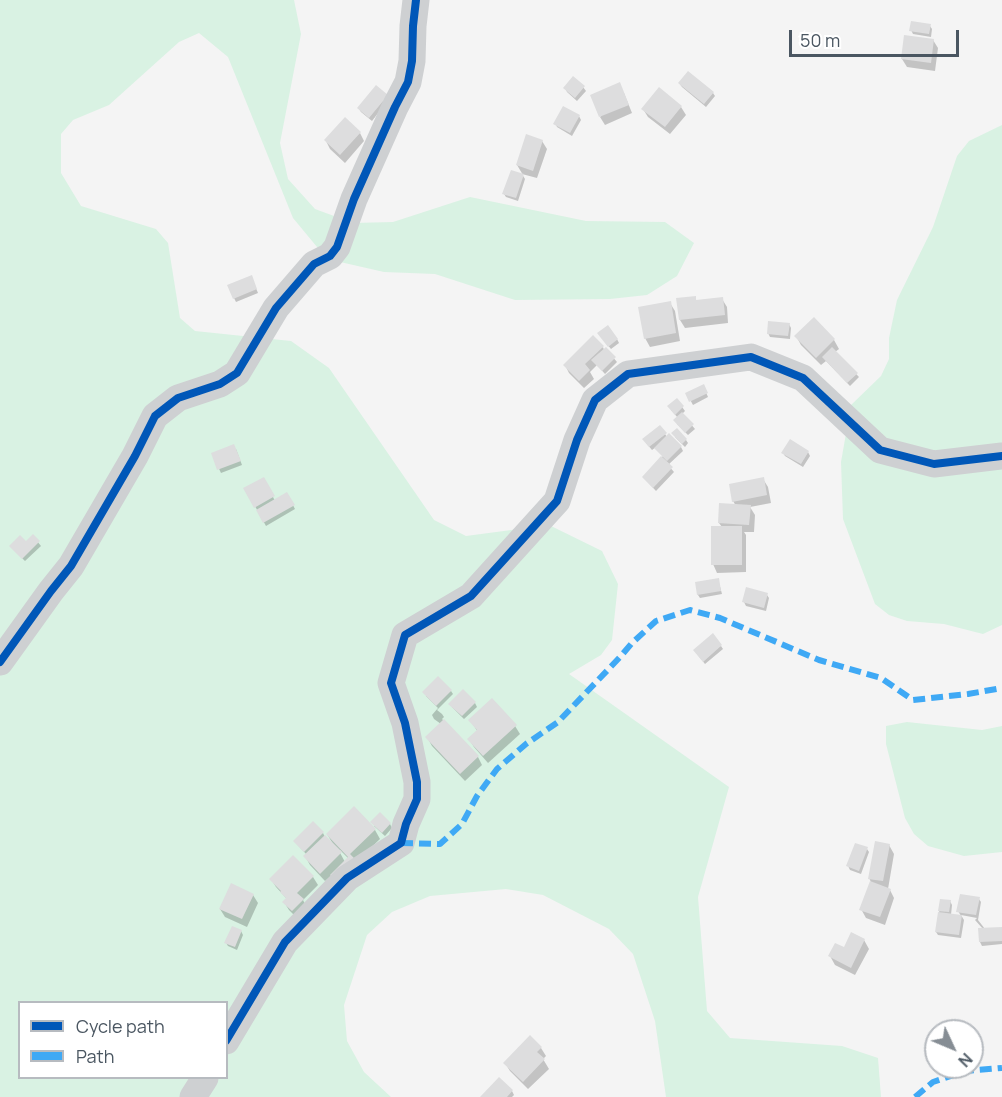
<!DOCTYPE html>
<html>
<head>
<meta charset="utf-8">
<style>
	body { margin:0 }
	#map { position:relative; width:1002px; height:1097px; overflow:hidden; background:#f4f4f4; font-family:Manrope,sans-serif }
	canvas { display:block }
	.legend { position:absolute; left:18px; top:1001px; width:210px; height:78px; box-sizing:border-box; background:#fff; border:2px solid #b7bbc0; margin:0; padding:8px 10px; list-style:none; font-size:18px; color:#4a5661 }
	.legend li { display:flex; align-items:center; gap:12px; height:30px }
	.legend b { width:30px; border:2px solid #b7bbc0 }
	.north { position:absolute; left:924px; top:1019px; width:60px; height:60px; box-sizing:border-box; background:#fff; border:2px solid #b7bbc0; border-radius:50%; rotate:134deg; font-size:16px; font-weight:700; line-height:24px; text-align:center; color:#4a5661 }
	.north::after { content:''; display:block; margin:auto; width:21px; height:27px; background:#868d94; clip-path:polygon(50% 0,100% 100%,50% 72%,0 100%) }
	.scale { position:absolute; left:789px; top:30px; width:170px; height:27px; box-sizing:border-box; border:3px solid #4a5661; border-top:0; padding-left:8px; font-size:18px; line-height:21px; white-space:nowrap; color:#4a5661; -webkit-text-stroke:4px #fff; paint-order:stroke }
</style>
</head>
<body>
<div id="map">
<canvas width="1002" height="1097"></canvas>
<ul class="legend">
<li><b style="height:8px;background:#0057b8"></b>Cycle path</li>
<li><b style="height:8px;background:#3fa9f5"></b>Path</li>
</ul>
<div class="north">N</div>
<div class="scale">50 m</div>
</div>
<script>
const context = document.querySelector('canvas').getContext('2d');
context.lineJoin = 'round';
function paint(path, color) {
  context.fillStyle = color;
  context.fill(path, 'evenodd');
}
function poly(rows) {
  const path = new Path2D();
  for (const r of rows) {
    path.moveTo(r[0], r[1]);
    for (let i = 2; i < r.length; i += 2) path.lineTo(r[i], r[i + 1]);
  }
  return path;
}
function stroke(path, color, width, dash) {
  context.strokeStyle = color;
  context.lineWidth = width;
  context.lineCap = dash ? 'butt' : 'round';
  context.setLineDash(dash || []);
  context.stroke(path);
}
paint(poly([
	[0,0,294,0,301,34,280,143,288,179,315,209,353,223,393,222,470,197,586,221,665,222,694,243,677,276,647,295,610,299,515,300,435,274,384,272,327,259,293,218,228,57,199,33,179,42,109,105,73,120,61,134,61,173,81,206,156,229,168,243,180,318,195,331,291,341,329,368,434,520,466,536,549,525,602,551,618,584,612,640,601,655,569,674,729,787,698,897,707,1011,730,1038,842,1046,878,1058,881,1097,666,1097,655,1021,633,954,609,929,543,895,506,889,430,896,392,912,367,935,344,1005,347,1041,364,1072,391,1097,0,1097],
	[20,1002,226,1002,226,1078,20,1078],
	[1002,125,1002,625,983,634,944,624,907,621,889,615,875,604,843,519,841,462,851,405,881,376,889,359,889,338,897,300,933,227,957,156,969,141],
	[907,722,982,730,1002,726,1002,852,964,856,928,846,914,834,905,818,886,744,886,726]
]), '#d9f2e3');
paint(poly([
	[930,26,932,29,931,37,913,34,911,30],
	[933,40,938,48,935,71,907,67,902,59],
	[679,83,713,93,715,96,706,107,682,87],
	[583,87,586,91,577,101,567,92,565,88],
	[624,93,632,113,605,125,600,117],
	[389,99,372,121,361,112,359,109],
	[681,107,686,115,670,134,648,117,643,109],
	[579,116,581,120,572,136,557,127,555,123],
	[360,133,364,141,345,163,330,149,326,141],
	[542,141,547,149,537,178,522,174,525,179,518,201,506,197,504,194,523,175,517,165],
	[253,281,258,293,236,302,234,298],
	[695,298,697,301,722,299,727,307,728,323,685,328,680,320],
	[670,303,675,311,680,341,650,347,645,338],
	[814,320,834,340,839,349,835,352,859,377,850,386,826,361,821,365,801,345,796,336],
	[789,324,791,328,790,339,770,337,768,333],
	[601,337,617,339,619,343,611,349],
	[603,347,604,350,606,349,617,362,605,374,597,365,590,372,594,379,584,388,569,373,565,365],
	[705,390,708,397,693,405,687,394],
	[677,400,685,411,682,414,695,429,688,435,677,424,678,418,671,410],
	[665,434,667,437,681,447,683,451,668,465,674,472,656,491,643,477,663,456,656,447,652,450,646,443],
	[675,437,686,440,688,443,685,447],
	[236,449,242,465,221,473,212,454],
	[808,452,810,456,803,467,785,456,783,453],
	[264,479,275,501,287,494,295,509,266,526,245,488],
	[763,479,768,487,771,503,750,507,755,515,754,532,744,532,746,535,746,572,717,573,713,564,722,527,719,523,736,506,733,501],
	[33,536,41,546,25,561,13,549,26,543],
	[718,579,722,594,700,598,698,595,696,583],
	[767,595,769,598,766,611,746,606,744,602],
	[721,646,723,649,705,664,697,654],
	[451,691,453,694,437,710,442,714,444,717,442,719,478,757,482,765,465,781,432,746,427,737,441,724,434,719,432,715,438,708,426,696],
	[475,703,477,707,464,719,452,707],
	[470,720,515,726,520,734,488,763,474,747,469,739,478,732],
	[354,808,375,830,380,839,356,862,332,875,325,881,310,865,305,856,307,855,294,841,323,833,325,837,333,844,327,834],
	[340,850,349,859,345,862,339,851],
	[390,824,392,828,385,836,374,826],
	[889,845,894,854,888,889,890,890,894,898,885,925,866,918,861,909,871,882,869,878],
	[867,849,869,852,861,874,850,870,848,866],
	[313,877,318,885,303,900,307,908,297,918,289,910,284,902,287,899,276,887,271,879],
	[253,895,258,903,247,927,225,917,220,909],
	[979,899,981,902,978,920,985,929,1002,928,1002,944,982,946,980,942,983,929,975,920,977,918,961,915,964,920,961,938,938,935,936,932,941,900,950,901,952,905,951,915,961,916,958,911],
	[241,931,243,935,237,950,228,946,226,943],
	[864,940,869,949,855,975,835,965,830,956],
	[530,1037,541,1048,546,1056,543,1059,549,1069,528,1089,510,1071,505,1063],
	[499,1079,512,1091,514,1095,512,1097,482,1097]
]), '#0003');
paint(poly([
	[911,21,931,24,929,34,909,31],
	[904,35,934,39,931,63,901,59],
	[688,71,714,92,704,104,678,83],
	[573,76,585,86,575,98,563,88],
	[620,82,629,105,599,117,590,95],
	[376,85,388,95,369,118,357,108],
	[659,87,682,106,665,127,641,109],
	[563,106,580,115,570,133,553,124],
	[345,117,361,132,340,155,324,140],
	[526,134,543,140,533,171,516,165],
	[511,170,524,174,516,198,502,194],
	[252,275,257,289,233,299,227,285],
	[696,296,696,300,723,297,725,315,679,320,676,298],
	[671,301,676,333,644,339,638,307],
	[814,317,835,339,816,358,794,336],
	[768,321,790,323,788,336,767,334],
	[608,325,618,339,608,347,597,333],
	[593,335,604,346,585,364,590,370,579,381,563,365],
	[606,347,616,357,602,371,591,360],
	[832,347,858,373,847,383,822,357],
	[704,384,708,393,689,402,685,393],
	[677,398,684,406,675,415,667,406],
	[682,412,694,424,685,433,673,420],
	[660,425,667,433,649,447,642,439],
	[677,428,687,439,682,444,671,433],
	[669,433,682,446,667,461,654,448],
	[790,439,809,451,801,464,781,453],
	[234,444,241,461,217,470,211,453],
	[661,456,673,467,653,488,642,477],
	[264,477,275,496,254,508,243,488],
	[764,477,767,495,732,502,729,484],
	[287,492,295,505,263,523,256,510],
	[719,503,751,505,749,525,718,523],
	[711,526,742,526,742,565,711,565],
	[33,534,40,541,22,559,9,546,20,535,26,541],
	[719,578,721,591,697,595,695,582],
	[746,587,768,593,764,608,742,602],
	[713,633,722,645,703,662,693,650],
	[438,676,452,690,436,706,422,692],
	[463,689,476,702,462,716,448,704],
	[492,698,517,725,483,756,467,739,477,730,468,720],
	[444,719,479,756,460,774,425,737],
	[354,806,376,829,350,854,357,861,336,881,330,875,348,857,326,834],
	[380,812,391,823,382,833,370,822],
	[313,821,324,832,304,852,293,841],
	[325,835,342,852,320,874,303,856],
	[875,841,890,844,883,881,868,879],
	[855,843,868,847,859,871,846,866],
	[293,855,314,876,297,893,304,899,292,911,282,902,286,898,280,892,281,891,269,879],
	[870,881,891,889,880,917,859,910],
	[231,883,254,894,242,919,219,909],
	[960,894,980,897,976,915,956,912],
	[940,899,951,900,949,912,938,911],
	[938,912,962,915,959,935,935,932],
	[232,926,242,930,235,947,224,943],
	[1002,927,1002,941,979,942,978,928],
	[851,932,865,939,851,968,828,956,835,943,844,947],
	[530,1035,542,1047,537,1052,545,1059,523,1082,503,1063],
	[499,1077,513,1090,507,1097,480,1097]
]), '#ddddde');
stroke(poly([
	[0,662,51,591,71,566,135,456,155,416,178,398,220,384,237,373,276,308,314,264,330,256,337,247,354,199,395,107,408,82,412,61,413,26,416,0],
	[226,1041,285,942,347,878,401,843,406,824,417,799,417,782,405,723,391,683,405,635,471,596,557,501,577,440,595,400,628,374,751,357,803,378,880,450,934,464,1002,456],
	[193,1097,205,1078]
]), '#ced0d2', 27);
stroke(poly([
	[401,843,440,844,462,824,477,796,497,769,526,744,558,722,621,656,632,643,656,621,690,610,720,618,819,660,881,678,913,700,968,694,1002,688],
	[915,1097,933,1082,966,1071,1002,1068]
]), '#3fa9f5', 6, [12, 6]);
stroke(poly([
	[0,662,51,591,71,566,135,456,155,416,178,398,220,384,237,373,276,308,314,264,330,256,337,247,354,199,395,107,408,82,412,61,413,26,416,0],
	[226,1041,285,942,347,878,401,843,406,824,417,799,417,782,405,723,391,683,405,635,471,596,557,501,577,440,595,400,628,374,751,357,803,378,880,450,934,464,1002,456]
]), '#0057b8', 8);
</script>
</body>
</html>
